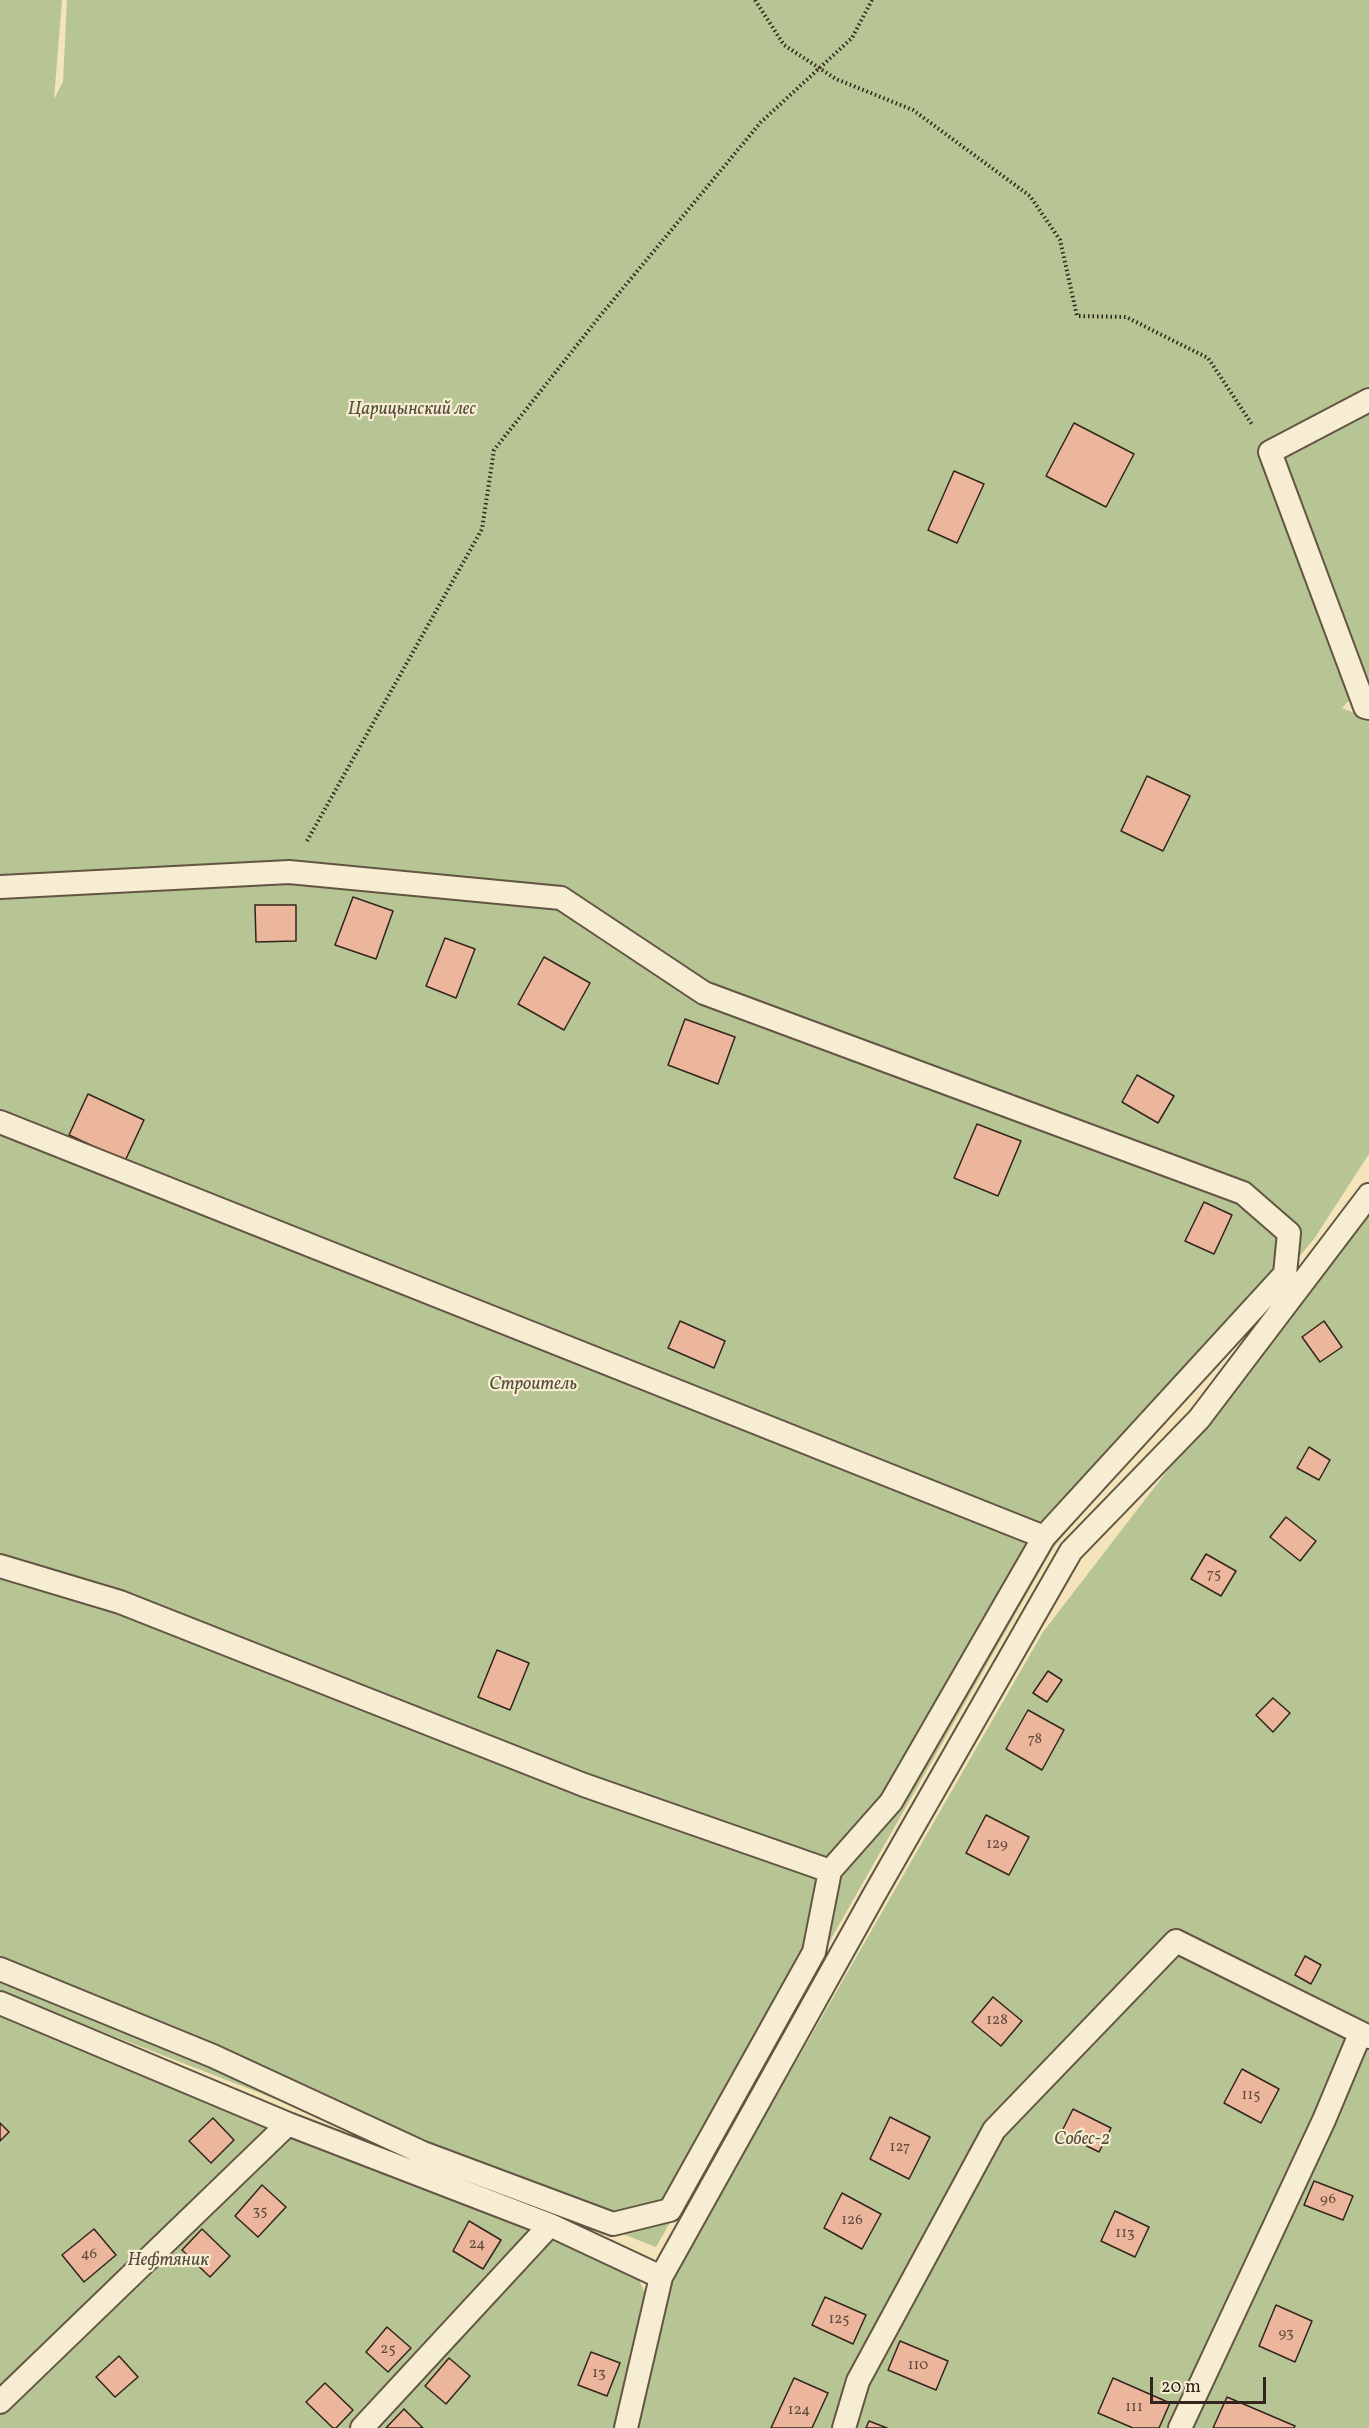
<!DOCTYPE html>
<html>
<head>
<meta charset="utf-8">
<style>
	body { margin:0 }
	#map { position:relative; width:1369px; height:2428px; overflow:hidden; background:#f3e4ba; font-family:Vollkorn,serif }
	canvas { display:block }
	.scale { position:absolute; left:1150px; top:2377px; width:116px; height:27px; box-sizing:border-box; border:3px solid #33251d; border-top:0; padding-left:8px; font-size:18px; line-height:21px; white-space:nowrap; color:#33251d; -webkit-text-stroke:4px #f7edd2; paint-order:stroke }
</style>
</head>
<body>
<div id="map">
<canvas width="1369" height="2428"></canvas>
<div class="scale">20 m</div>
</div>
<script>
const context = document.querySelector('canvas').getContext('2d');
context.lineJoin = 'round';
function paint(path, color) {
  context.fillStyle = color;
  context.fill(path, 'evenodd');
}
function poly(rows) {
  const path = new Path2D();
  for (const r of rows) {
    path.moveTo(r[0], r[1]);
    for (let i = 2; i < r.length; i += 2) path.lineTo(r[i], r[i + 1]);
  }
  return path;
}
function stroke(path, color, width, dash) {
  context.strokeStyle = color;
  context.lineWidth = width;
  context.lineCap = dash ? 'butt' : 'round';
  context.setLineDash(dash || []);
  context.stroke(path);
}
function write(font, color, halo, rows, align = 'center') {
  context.font = font + ' Vollkorn,serif';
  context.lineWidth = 4.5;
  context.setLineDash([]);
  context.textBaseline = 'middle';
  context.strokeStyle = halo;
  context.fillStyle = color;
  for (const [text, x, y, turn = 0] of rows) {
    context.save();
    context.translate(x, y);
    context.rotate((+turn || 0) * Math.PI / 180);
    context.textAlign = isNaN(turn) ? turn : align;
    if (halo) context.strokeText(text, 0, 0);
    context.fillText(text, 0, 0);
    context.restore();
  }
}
paint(poly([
	[0,0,62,0,54,99,63,82,67,0,1369,0,1369,679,1342,708,1369,719,1369,1154,1314,1239,1053,1548,656,2247,0,1992],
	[1369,1209,1369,2428,636,2428,673,2276,1043,1632],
	[0,2013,531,2230,639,2280,650,2303,618,2428,0,2428]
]), '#b6c593');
const building = poly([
	[1074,423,1134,454,1106,507,1046,476,1074,423],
	[954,471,984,484,957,543,928,530,954,471],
	[1147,776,1190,796,1163,851,1121,831,1147,776],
	[353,897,393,911,376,959,335,945,353,897],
	[255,905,296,905,296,941,256,942,255,905],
	[445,938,475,949,456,998,426,986,445,938],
	[544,957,590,983,564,1030,518,1004,544,957],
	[685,1019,735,1037,718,1084,668,1065,685,1019],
	[1137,1075,1174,1096,1158,1123,1122,1102,1137,1075],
	[88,1094,144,1120,125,1161,69,1135,88,1094],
	[977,1124,1021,1141,998,1196,954,1178,977,1124],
	[1204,1202,1232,1215,1214,1254,1185,1241,1204,1202],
	[680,1321,725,1341,714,1368,668,1348,680,1321],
	[1324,1321,1342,1347,1320,1362,1302,1337,1324,1321],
	[1309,1447,1330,1460,1319,1480,1297,1468,1309,1447],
	[1286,1517,1316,1541,1300,1561,1270,1537,1286,1517],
	[1206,1554,1236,1571,1221,1596,1191,1579,1206,1554],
	[497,1650,529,1663,510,1710,478,1697,497,1650],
	[1048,1671,1062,1680,1047,1702,1033,1693,1048,1671],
	[1273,1698,1290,1713,1273,1732,1256,1715,1273,1698],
	[1028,1710,1064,1730,1042,1770,1006,1749,1028,1710],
	[986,1815,1029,1837,1009,1875,966,1853,986,1815],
	[1305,1956,1321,1965,1311,1984,1295,1975,1305,1956],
	[993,1997,1022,2021,1001,2046,972,2022,993,1997],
	[1242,2069,1279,2089,1261,2123,1224,2103,1242,2069],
	[1073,2109,1111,2128,1099,2152,1061,2133,1073,2109],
	[890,2117,930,2137,909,2179,870,2159,890,2117],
	[213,2118,234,2140,211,2163,189,2141,213,2118],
	[0,2123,9,2132,0,2141,0,2123],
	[1314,2181,1353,2196,1343,2220,1304,2205,1314,2181],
	[262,2185,286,2207,258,2237,235,2216,262,2185],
	[842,2193,881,2214,862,2249,824,2228,842,2193],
	[1115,2211,1149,2227,1135,2257,1101,2241,1115,2211],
	[469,2221,501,2240,483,2269,453,2251,469,2221],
	[94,2229,116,2255,84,2282,62,2255,94,2229],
	[202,2229,230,2256,210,2277,182,2250,202,2229],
	[825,2297,866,2315,853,2344,812,2325,825,2297],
	[1276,2305,1312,2321,1295,2362,1259,2346,1276,2305],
	[387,2327,411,2348,388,2372,366,2352,387,2327],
	[900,2341,948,2361,936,2390,888,2370,900,2341],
	[591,2352,620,2363,607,2396,578,2385,591,2352],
	[119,2356,138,2377,115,2397,96,2377,119,2356],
	[449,2358,470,2376,446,2404,425,2386,449,2358],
	[794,2378,828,2393,812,2428,771,2428,794,2378],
	[1113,2378,1170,2403,1159,2428,1133,2428,1098,2413,1113,2378],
	[325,2383,353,2410,336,2428,333,2428,306,2402,325,2383],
	[1227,2397,1295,2426,1294,2428,1213,2428,1227,2397],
	[404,2409,423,2428,386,2428,404,2409],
	[869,2421,887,2428,866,2428,869,2421]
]);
paint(building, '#ebb69c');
stroke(building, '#33251d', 1.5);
const service = poly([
	[1369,400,1270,452,1365,707,1369,708],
	[0,887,289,872,561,898,704,993,1243,1193,1289,1233,1285,1274,1044,1537,891,1802,830,1871,584,1785,120,1602,0,1566],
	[0,1122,1044,1537],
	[0,1969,213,2056,423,2153,613,2224,670,2210,814,1952,830,1871],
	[0,2003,288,2124],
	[661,2277,874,1895,1071,1551,1199,1419,1369,1195],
	[0,2402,288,2124,550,2225,661,2277,626,2428],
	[362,2428,550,2225],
	[844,2428,858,2381,994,2130,1176,1941,1369,2037],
	[1180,2428,1324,2120,1360,2034]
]);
stroke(service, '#635544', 26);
stroke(poly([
	[755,0,784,45,836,79,913,110,1030,196,1060,240,1077,316,1126,317,1208,358,1253,426],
	[307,841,482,529,494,450,600,316,761,122,852,38,872,0]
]), '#33251d', 4, [1.5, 3]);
stroke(service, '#f7edd2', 22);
write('15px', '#61493d', null, [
	["75",1214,1575],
	["78",1035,1740],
	["129",997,1845],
	["128",997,2021],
	["115",1251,2096],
	["127",900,2148],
	["96",1328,2200],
	["35",260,2212],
	["126",852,2221],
	["113",1125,2234],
	["24",477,2245],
	["46",89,2255],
	["125",839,2320],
	["93",1286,2334],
	["25",388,2350],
	["110",918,2366],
	["13",599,2374],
	["111",1134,2408],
	["124",799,2411]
]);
write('italic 18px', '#544d3a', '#f7edd2', [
	["Царицынский лес",412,411],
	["Строитель",533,1386],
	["Собес-2",1082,2141],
	["Нефтяник",168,2262]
]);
</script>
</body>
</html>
